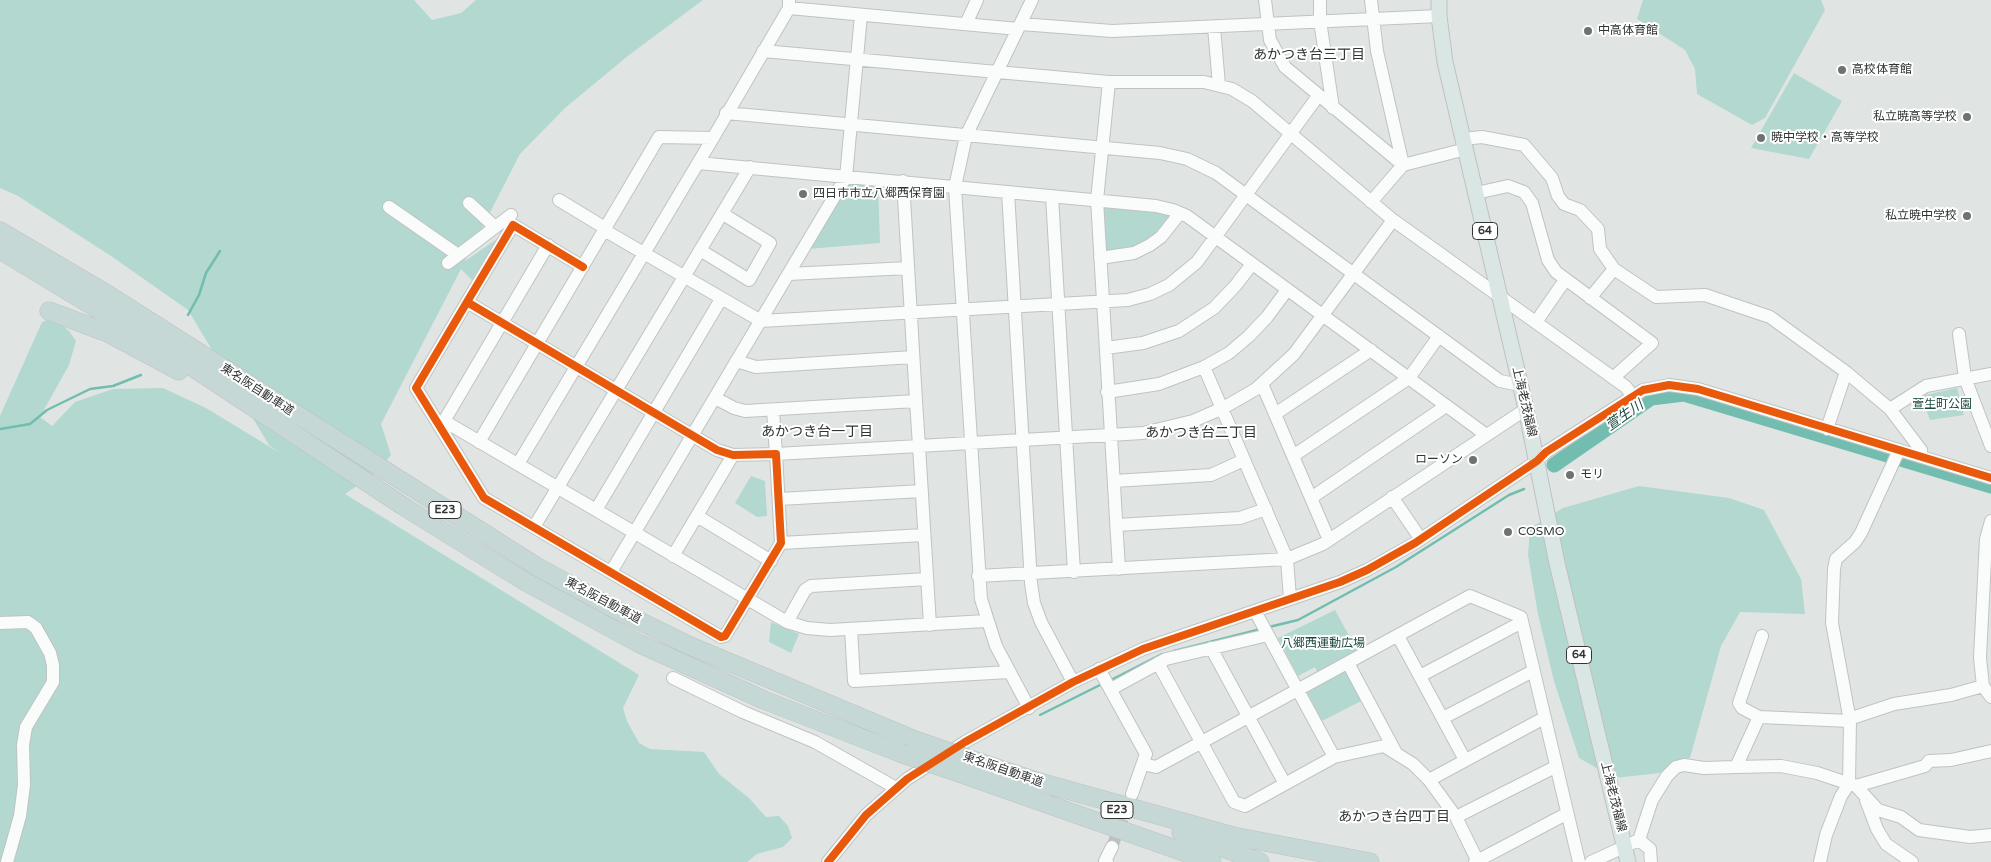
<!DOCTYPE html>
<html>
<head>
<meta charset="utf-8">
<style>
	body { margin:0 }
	canvas { display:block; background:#e0e5e4 }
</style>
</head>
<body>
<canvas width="1991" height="862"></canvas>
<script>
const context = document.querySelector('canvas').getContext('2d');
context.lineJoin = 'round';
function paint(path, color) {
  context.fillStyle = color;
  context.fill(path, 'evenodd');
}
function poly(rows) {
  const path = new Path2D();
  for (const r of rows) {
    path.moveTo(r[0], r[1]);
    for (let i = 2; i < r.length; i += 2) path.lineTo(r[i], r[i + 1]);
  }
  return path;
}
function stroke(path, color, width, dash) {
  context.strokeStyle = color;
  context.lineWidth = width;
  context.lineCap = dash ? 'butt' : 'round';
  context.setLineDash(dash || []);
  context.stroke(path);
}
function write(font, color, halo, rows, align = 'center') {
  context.font = font + ' "Varela Round","Noto Sans JP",sans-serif';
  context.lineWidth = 4;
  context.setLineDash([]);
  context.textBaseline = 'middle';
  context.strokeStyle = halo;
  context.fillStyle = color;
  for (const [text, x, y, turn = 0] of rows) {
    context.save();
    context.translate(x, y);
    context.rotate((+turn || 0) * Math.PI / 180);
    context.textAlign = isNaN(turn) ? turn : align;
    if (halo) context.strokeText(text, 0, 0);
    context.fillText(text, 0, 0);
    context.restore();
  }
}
paint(poly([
	[0,0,414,0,432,20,461,13,476,0,703,0,629,55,565,108,520,154,465,261,497,239,472,280,461,269,381,424,391,455,377,472,345,494,639,675,623,708,627,721,639,743,650,749,704,752,719,774,749,798,766,817,779,816,788,826,792,838,783,847,757,854,747,862,0,862,0,416,42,322,53,318,69,331,76,341,69,365,40,417,52,426,75,402,113,389,163,388,206,408,280,453,269,445,188,310,111,256,18,196,0,188],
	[1643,0,1821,0,1825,10,1765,118,1752,125,1697,94,1695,69,1685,50,1637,19],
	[1794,73,1842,101,1809,159,1751,148],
	[847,183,878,183,880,243,808,249],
	[1104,206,1170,214,1172,219,1155,238,1137,249,1104,252,1102,209],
	[1957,388,1964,415,1930,420,1921,396],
	[751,476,765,481,767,516,757,517,735,503],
	[1639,486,1729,498,1764,510,1801,579,1805,614,1740,612,1721,646,1690,758,1679,759,1660,773,1614,778,1579,758,1554,681,1538,614,1528,555,1530,528,1563,508],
	[1335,610,1358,652,1318,674,1315,667,1298,676,1278,638],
	[771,622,799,634,791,653,769,642],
	[1344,672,1349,674,1363,700,1322,721,1307,692]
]), '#b2d8cf');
stroke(poly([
	[188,315,199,295,206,273,220,251],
	[0,429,30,424,47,410,90,389,113,386,141,375],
	[1269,627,1298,620,1396,567,1509,495,1524,489],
	[1174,651,1261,629],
	[1109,681,1162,654],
	[1040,715,1102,684]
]), '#72bdaf', 2.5);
stroke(poly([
	[1554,465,1651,398,1684,394,1991,486]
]), '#72bdaf', 15);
stroke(poly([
	[1112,847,1130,799]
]), '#bdc2c1', 12, [12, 6]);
const minor = poly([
	[1265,0,1270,40,1285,67,1403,165],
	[1320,0,1320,21,1333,108],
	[1371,0,1377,51,1403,165],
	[789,8,1018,29],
	[966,24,977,0],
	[1021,24,1112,31,1439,16],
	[1214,27,1219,85],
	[763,51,1109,82,1204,82,1232,89,1252,101,1393,220,1626,387,1633,397],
	[1109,82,1097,200,1119,569],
	[726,113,1160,153,1187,159,1216,173,1500,381,1520,385],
	[1463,139,1482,137,1524,145,1552,178,1558,196,1564,204,1580,210,1598,229,1600,249,1614,269,1656,297,1705,295,1770,317,1846,372,1890,409,1926,386,1991,374],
	[698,163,1156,206,1173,210,1187,216,1485,434],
	[903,181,916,401],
	[1008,192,1031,583,1034,603,1041,622,1073,682],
	[1476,193,1508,186,1524,192,1532,203,1548,260,1556,272,1652,343,1613,378],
	[1052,196,1074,572],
	[559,200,605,228],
	[1371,202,1403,165,1466,149],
	[469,203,495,227],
	[389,207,458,255],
	[604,230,761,321,1128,300,1150,294,1169,285,1197,262,1318,96],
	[700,250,749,280,770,243,723,214],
	[1100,258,1134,253,1150,245,1161,237,1180,213],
	[448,263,511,215],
	[789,274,908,268],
	[1590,298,1614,269],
	[467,302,717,450,733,455,776,454,781,543,725,636,721,637,484,498,416,388,467,302,513,225,583,267],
	[1536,322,1565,280],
	[1959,334,1965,378,1991,446],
	[1106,348,1143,343,1179,331,1214,308,1236,285,1252,264],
	[736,361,756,367,913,357],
	[1204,367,1287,559,1290,599],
	[1262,384,1329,540],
	[1107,392,1159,384,1204,367,1229,353,1249,336,1267,317,1287,290],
	[715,398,734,408,745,411,916,401,919,446,776,454,773,410],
	[1890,409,1921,450,1921,457],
	[1275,414,1371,350],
	[444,421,787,622,807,628,830,630,986,621],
	[439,424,444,421,548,245],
	[1827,429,1846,372],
	[479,442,659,137,713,138],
	[1293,456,1409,378,1439,336],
	[518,464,713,138,789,8,789,0],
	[1114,481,1211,475,1244,460],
	[1392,497,1420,538],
	[1311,498,1446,406],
	[779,499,922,491],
	[596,510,721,299],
	[697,516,771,561],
	[1991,521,1986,539,1980,658,1983,686,1991,697],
	[1116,525,1240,518,1266,509],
	[534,527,750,167],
	[781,543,924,535],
	[673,556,733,455],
	[611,572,846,177,861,15],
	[978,576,1287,559,1323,544,1526,409],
	[1255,611,1334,757],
	[787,622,805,590,811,586,927,579],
	[0,623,28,622,36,628,50,653,53,665,53,682,26,727,23,745,24,785,20,816,7,862],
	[930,625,919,446,1143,433,1193,421,1223,408,1256,389,1294,354,1393,220],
	[851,629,854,681,1009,672],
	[1398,636,1465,760],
	[1211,648,1285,784],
	[1158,663,1234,802,1245,806,1334,757,1384,746,1413,764,1429,780,1456,817,1478,862],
	[1348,663,1395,751],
	[1099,669,1146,754,1132,794],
	[1420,676,1522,622],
	[673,678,743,712,815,742,896,788],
	[1111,689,1166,659,1268,635],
	[1029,708,996,646,981,599,955,187,966,136,1032,0],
	[1759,717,1742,708,1739,703,1762,636],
	[1443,718,1533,671],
	[1849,719,1894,704,1951,695,1983,686],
	[1143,764,1156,767,1470,596,1521,617,1579,862],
	[1736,767,1781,766,1817,773,1856,786,1925,766,1929,761,1951,760,1991,751],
	[1429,780,1544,718],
	[1856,786,1878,810,1901,817,1919,830,1970,837,1991,835],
	[1866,800,1877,829,1886,844,1912,862],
	[1456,817,1555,767],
	[1639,840,1650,849,1651,862],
	[828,862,866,815,907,779,965,742,1073,682,1143,649,1340,582,1367,570,1415,543,1537,461,1546,452,1643,390,1669,385,1698,389,1991,478],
	[1107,862,1105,861,1112,847],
	[1475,862,1566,814],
	[1591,862,1639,840,1652,800,1667,776,1676,767,1684,765,1704,768,1736,767,1759,717,1850,721],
	[1820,862,1826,835,1841,796,1849,784,1850,721,1832,623,1834,569,1836,559,1855,542,1861,533,1899,450]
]);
const major = poly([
	[1439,0,1439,16,1445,62,1526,409,1557,563,1628,862]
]);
const highway = poly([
	[0,231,107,294,536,566,611,607,688,645,915,740],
	[0,250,177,357,403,506,524,581,638,643,700,671,764,700,900,753],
	[49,311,108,333,179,371],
	[973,760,1051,786],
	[962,774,1212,862],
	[1039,782,1233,836,1370,862],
	[1181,832,1260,862]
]);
stroke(minor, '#bfc3c2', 14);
stroke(major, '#bfc1c1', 17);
stroke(highway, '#bfc1c1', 19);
stroke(minor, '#fafbfb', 12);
stroke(major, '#dae6e4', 15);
stroke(highway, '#c5d8d5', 18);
const highwayBridge = poly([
	[915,740,973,760],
	[900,753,962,774]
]);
stroke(highwayBridge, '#bfc1c1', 19, []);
stroke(highwayBridge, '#c5d8d5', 18);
stroke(poly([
	[467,302,717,450,733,455,776,454,781,543,725,636,721,637,484,498,416,388,467,302,513,225,583,267],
	[828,862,866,815,907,779,965,742,1073,682,1143,649,1340,582,1367,570,1415,543,1537,461,1546,452,1643,390,1669,385,1698,389,1991,478]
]), '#e8590c', 8);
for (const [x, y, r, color] of [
	[1588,31,5,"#6e7271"],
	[1842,70,5,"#6e7271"],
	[1967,117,5,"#6e7271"],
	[1761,138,5,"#6e7271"],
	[803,194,5,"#6e7271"],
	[1967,216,5,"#6e7271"],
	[1473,460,5,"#6e7271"],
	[1570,475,5,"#6e7271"],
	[1508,532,5,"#6e7271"]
]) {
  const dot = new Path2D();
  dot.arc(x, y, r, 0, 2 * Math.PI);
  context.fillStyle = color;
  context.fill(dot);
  stroke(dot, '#fff', 2);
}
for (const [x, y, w] of [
	[1485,231,25],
	[445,510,32],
	[1579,655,25],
	[1117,810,32]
]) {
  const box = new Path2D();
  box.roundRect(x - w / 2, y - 8.5, w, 17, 4);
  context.fillStyle = '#fff';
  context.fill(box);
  stroke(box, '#303433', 1);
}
write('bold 11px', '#303433', null, [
	["64",1485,231],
	["E23",445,510],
	["64",1579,655],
	["E23",1117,810]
]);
write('12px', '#303433', '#fff', [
	["中高体育館",1598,31],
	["高校体育館",1852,70],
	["私立暁高等学校",1957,117,"right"],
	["暁中学校・高等学校",1771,138],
	["四日市市立八郷西保育園",813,194],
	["私立暁中学校",1957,216,"right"],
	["ローソン",1463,460,"right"],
	["モリ",1580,475],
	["COSMO",1518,532]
], 'left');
write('12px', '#303433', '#fff', [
	["東名阪自動車道",257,390,33],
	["上海老茂福線",1524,402,77],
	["東名阪自動車道",603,601,28],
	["東名阪自動車道",1003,770,19],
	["上海老茂福線",1613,797,76]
]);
write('12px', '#1b4940', '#fff', [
	["萱生町公園",1942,405],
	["八郷西運動広場",1323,644]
]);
write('14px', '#303433', '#fff', [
	["あかつき台三丁目",1309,55],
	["あかつき台一丁目",817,432],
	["あかつき台二丁目",1201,433],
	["あかつき台四丁目",1394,817]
]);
write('italic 14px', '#1f4c43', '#fff', [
	["萱生川",1625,416,-35]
]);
</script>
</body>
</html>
